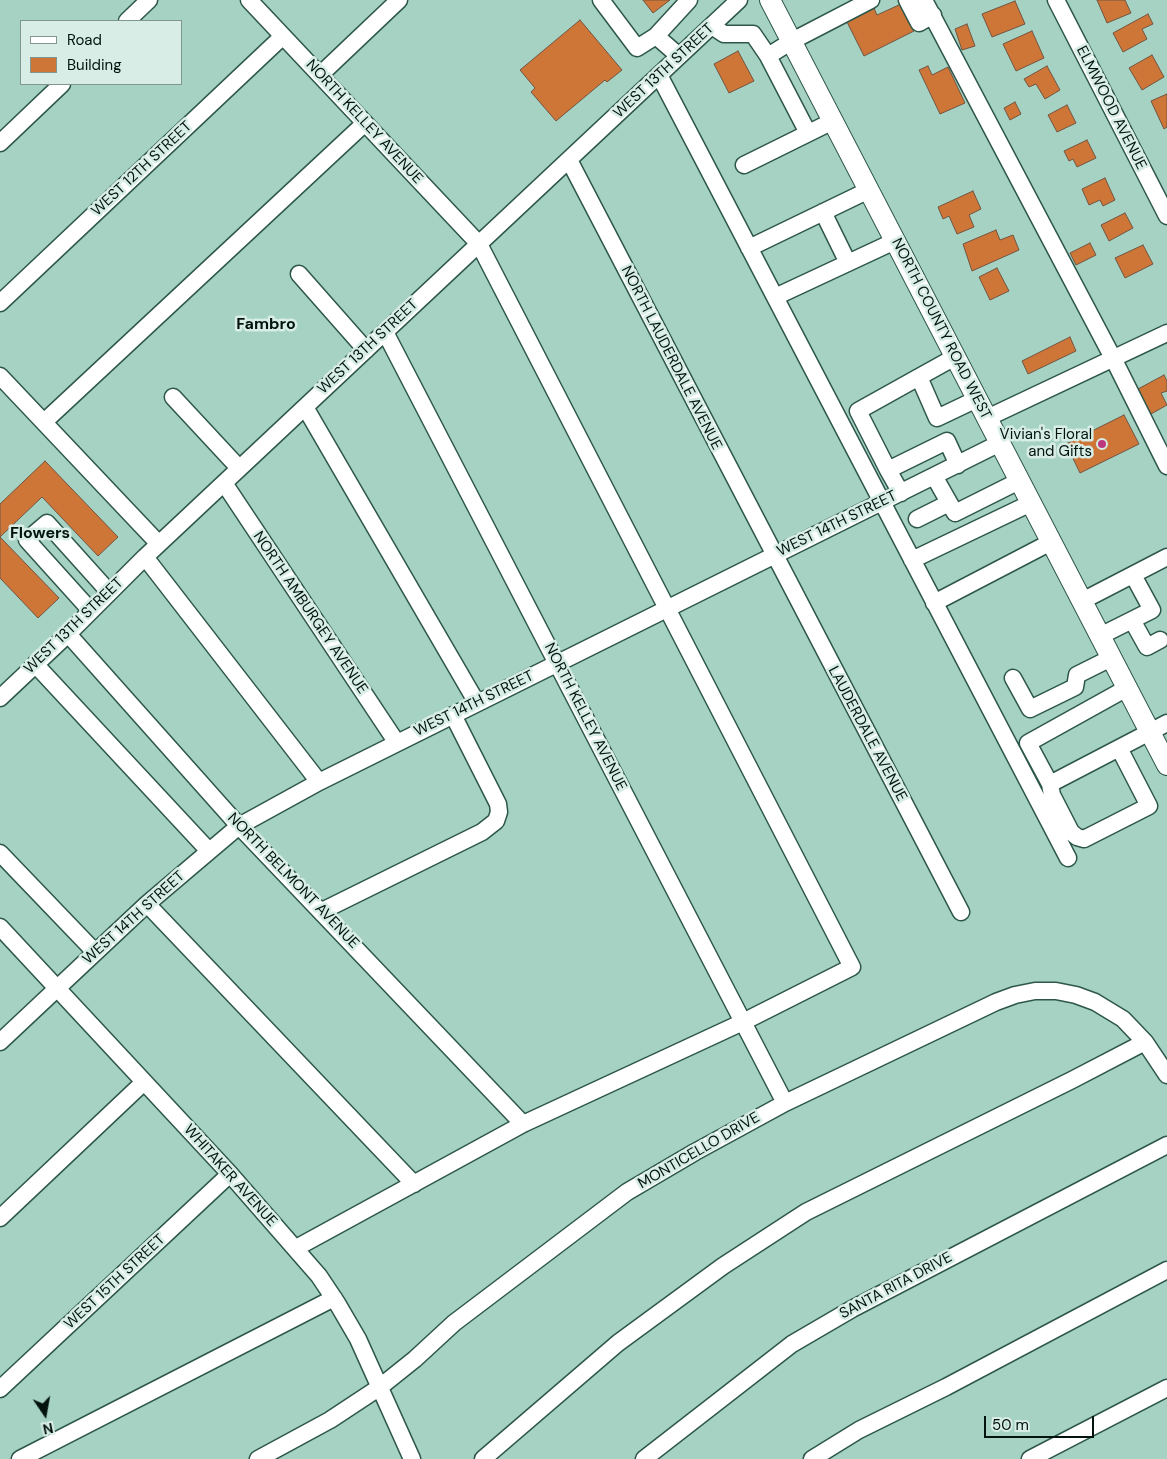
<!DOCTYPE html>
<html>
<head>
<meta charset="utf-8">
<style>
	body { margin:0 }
	#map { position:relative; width:1167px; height:1459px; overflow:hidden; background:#a6d2c4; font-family:"DM Sans",sans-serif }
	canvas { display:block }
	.legend { position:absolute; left:20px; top:20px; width:162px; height:65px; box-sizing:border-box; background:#d7ede6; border:1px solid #829690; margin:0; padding:6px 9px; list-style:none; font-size:15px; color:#03130e }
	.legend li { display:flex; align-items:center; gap:10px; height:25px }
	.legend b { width:25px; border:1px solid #829690 }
	.north { position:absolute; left:20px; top:1389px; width:50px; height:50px; -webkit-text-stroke:4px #d7ede6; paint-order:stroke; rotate:168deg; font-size:14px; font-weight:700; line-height:20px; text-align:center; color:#03130e }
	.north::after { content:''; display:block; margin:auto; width:18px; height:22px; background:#03130e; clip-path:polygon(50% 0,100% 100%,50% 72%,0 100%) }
	.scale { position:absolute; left:984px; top:1416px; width:110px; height:22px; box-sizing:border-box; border:2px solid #03130e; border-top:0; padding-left:6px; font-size:15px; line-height:18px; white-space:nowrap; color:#03130e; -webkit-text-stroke:4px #d7ede6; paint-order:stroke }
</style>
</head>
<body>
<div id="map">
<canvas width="1167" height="1459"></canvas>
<ul class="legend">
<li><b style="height:6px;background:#fff"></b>Road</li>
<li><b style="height:14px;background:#ce7637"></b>Building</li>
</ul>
<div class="north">N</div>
<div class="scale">50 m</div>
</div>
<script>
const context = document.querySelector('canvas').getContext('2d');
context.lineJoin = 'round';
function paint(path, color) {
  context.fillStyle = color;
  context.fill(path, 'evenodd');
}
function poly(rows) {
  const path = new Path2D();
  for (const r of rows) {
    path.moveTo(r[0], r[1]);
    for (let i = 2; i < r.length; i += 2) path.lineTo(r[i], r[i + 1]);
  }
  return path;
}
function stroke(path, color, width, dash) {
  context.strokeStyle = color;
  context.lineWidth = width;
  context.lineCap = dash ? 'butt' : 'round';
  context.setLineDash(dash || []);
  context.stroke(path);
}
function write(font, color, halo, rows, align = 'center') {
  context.font = font + ' "DM Sans",sans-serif';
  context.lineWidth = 5;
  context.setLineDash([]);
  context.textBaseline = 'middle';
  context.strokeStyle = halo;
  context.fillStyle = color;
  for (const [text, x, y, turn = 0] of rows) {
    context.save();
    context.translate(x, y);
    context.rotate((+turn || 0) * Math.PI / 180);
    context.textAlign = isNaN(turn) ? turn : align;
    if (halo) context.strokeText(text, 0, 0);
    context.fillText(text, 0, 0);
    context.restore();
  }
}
const building = poly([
	[643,0,670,0,653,13,643,0],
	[1097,0,1125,0,1131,13,1107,23,1097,0],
	[1015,1,1025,24,992,37,982,14,1015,1],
	[901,4,914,31,864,56,846,20,873,6,877,15,901,4],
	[1148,14,1153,24,1142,29,1147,39,1123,52,1113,33,1148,14],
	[580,20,622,70,607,82,605,80,556,121,531,92,535,88,520,70,580,20],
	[967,24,975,46,962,50,955,29,967,24],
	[1032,31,1044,58,1016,71,1003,44,1032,31],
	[738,51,754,81,729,93,714,64,738,51],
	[1152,55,1164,77,1142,90,1129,68,1152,55],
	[928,66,932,75,948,67,965,103,940,114,919,70,928,66],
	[1047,66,1060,90,1045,99,1036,84,1029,87,1024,79,1047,66],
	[1167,94,1167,127,1164,129,1151,101,1167,94],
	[1015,102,1021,114,1010,120,1004,108,1015,102],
	[1067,105,1076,123,1057,132,1048,115,1067,105],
	[1087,140,1096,158,1077,167,1073,159,1069,161,1064,151,1087,140],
	[1105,178,1115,200,1103,206,1100,200,1089,205,1082,189,1105,178],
	[973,191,981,209,969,215,974,227,957,234,949,216,943,219,938,207,973,191],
	[1125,213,1133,228,1109,241,1101,225,1125,213],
	[996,230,1000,240,1013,235,1019,250,972,271,963,244,996,230],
	[1090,243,1096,255,1076,265,1070,253,1090,243],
	[1143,245,1153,264,1125,278,1115,258,1143,245],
	[997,268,1009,291,990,300,979,277,997,268],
	[1070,337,1076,351,1028,374,1022,361,1070,337],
	[1164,375,1167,381,1167,391,1161,393,1167,405,1151,414,1138,389,1164,375],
	[1124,415,1139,444,1080,473,1066,444,1124,415],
	[45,461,118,537,98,556,42,497,0,537,59,598,38,618,0,578,0,504,45,461]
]);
paint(building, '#ce7637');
stroke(building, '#725440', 1);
const minor = poly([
	[249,0,479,244,852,967,743,1022,523,1124,296,1248],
	[601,0,637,48,656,36],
	[907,0,919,23,933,15],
	[924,0,1114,360,1167,466],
	[1056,0,1167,216],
	[127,21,149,0],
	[712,26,724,34,753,34,768,56,808,133],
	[679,56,656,36,689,0],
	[768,56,792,41,871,0],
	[320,75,399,0],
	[659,75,1068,858],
	[0,143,62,84],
	[569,160,961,912],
	[744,165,833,121],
	[823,212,848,263],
	[749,248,869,190],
	[299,274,366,350],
	[775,297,895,241],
	[0,303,283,36],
	[385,332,785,1103],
	[955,357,919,377,937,418,977,399],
	[0,376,159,544],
	[173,397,239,468],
	[305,407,477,703],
	[987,418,1167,333],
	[44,422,365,123],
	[888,470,858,411,919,377],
	[934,476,955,513,1019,481],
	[224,483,397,743],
	[901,493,888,470,947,441,958,465],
	[917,519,949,503],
	[145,557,319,782],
	[912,560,1031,503],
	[1082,601,1167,557],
	[934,603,1051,542],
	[91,611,27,540,47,523,109,592],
	[1132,620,1147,647,1160,640],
	[68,634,239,826,523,1124],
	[1100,636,1152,610,1133,575],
	[35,664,209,851],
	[1013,678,1030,709,1075,687,1077,675,1111,658],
	[1127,688,1028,743,1050,784,1167,723],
	[0,698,68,634,145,557,739,0],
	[1050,784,1052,795,1071,832,1077,837,1084,839,1149,806,1119,748],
	[0,853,95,952],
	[147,904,414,1184],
	[322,911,482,832,496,821,499,812,498,804,453,715],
	[0,927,230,1174,319,1276,337,1303,358,1339,412,1459],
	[0,1042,147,904,239,826,319,782,1000,443],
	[0,1218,144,1082],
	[0,1389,230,1174],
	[20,1459,334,1298],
	[258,1459,330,1420,380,1387,415,1359,454,1323,627,1192,695,1152,785,1103,996,1002,1015,995,1035,991,1056,991,1076,995,1095,1002,1123,1019,1145,1042,1167,1075],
	[483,1459,618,1343,723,1266,806,1212,1072,1080,1145,1042],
	[644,1459,792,1344,852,1309,1167,1145],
	[812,1459,859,1430,946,1387,1167,1270],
	[1030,1459,1167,1388]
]);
const major = poly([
	[770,0,1167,765]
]);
stroke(minor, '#2e574c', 19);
stroke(major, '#2e574c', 22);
stroke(minor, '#fff', 16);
stroke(major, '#fff', 20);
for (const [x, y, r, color] of [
	[1102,444,5,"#bc377b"]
]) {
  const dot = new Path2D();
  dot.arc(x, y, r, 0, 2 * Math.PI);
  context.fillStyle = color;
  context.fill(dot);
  stroke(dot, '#d7ede6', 2);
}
write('15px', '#03130e', '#d7ede6', [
	["WEST 13TH STREET",664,71,-43],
	["ELMWOOD AVENUE",1111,108,63],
	["NORTH KELLEY AVENUE",364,122,47],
	["WEST 12TH STREET",142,169,-43],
	["NORTH COUNTY ROAD WEST",941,329,63],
	["WEST 13TH STREET",368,347,-43],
	["NORTH LAUDERDALE AVENUE",671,358,63],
	["WEST 14TH STREET",837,524,-26],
	["NORTH AMBURGEY AVENUE",310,613,56],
	["WEST 13TH STREET",74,626,-44],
	["WEST 14TH STREET",474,704,-26],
	["NORTH KELLEY AVENUE",585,717,63],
	["LAUDERDALE AVENUE",867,734,62],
	["NORTH BELMONT AVENUE",293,881,46],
	["WEST 14TH STREET",134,918,-42],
	["MONTICELLO DRIVE",699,1151,-30],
	["WHITAKER AVENUE",230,1176,48],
	["WEST 15TH STREET",115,1282,-43],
	["SANTA RITA DRIVE",896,1286,-28]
]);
write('15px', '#03130e', '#d7ede6', [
	["Vivian's Floral",1092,435],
	["and Gifts",1092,452]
], 'right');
write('bold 16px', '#03130e', '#d7ede6', [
	["Fambro",266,325],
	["Flowers",40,534]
]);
</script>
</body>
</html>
